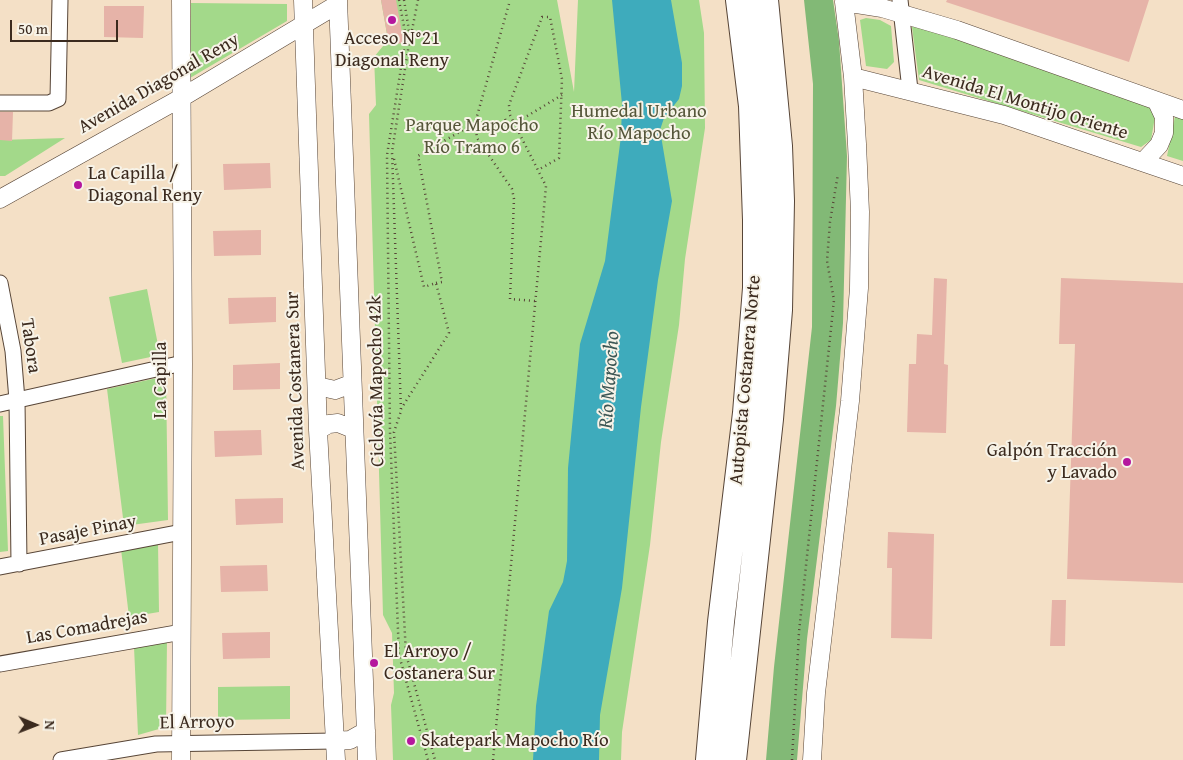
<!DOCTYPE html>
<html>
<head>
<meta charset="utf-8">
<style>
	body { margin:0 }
	#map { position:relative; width:1183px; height:760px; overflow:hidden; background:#f4e0c6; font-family:"Gentium Book Plus",serif }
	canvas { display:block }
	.north { position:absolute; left:10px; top:700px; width:50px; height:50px; -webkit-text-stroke:4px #f7f3e8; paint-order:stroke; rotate:91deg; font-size:14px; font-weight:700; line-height:20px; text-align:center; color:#3b2a1e }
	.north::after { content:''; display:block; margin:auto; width:18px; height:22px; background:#3b2a1e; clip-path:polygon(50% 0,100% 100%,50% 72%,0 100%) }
	.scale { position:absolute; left:10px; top:20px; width:108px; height:22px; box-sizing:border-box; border:2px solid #3b2a1e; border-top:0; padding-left:6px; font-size:15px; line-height:18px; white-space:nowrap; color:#3b2a1e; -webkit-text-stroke:4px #f7f3e8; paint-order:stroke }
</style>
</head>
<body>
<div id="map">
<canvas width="1183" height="760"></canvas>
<div class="north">N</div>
<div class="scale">50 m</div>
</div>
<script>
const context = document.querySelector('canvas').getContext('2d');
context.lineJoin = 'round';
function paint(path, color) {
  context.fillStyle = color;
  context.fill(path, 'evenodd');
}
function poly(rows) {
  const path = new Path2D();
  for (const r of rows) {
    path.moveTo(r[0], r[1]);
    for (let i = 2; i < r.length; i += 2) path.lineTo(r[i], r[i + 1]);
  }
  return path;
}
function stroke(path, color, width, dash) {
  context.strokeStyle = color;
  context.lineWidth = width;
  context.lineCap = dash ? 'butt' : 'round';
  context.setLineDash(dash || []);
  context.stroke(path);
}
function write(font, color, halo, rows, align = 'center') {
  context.font = font + ' "Gentium Book Plus",serif';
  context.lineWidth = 4;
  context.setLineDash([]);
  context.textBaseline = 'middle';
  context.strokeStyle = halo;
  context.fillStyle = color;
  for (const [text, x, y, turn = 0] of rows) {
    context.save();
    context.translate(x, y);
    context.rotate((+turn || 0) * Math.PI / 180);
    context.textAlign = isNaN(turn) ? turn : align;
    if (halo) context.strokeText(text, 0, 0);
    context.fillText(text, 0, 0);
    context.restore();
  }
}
paint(poly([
	[381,0,557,0,574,92,578,0,699,0,704,33,705,128,685,259,679,325,661,442,650,545,622,732,621,760,393,760,391,705,394,693,392,633,383,615,369,114,376,105,374,57,388,40],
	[191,3,287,4,287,21,190,78],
	[866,18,880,20,891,26,894,62,887,69,866,66,860,20],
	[912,27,923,27,1154,105,1156,111,1151,140,1141,147,919,80],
	[1175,116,1183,119,1183,161,1167,156],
	[65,138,5,176,0,176,0,140],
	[147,289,160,355,122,363,109,297],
	[166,376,168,520,124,526,107,389],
	[0,416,3,416,8,551,0,552],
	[158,542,159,612,129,617,121,549],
	[167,640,166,727,138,735,134,647],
	[290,686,290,719,218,720,218,687]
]), '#a3d98a');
paint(poly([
	[804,0,833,0,839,41,847,156,843,323,836,406,807,639,797,760,766,760,774,667,812,327,813,84]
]), '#82b976');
paint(poly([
	[612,0,671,0,682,63,682,86,679,99,664,118,660,130,672,201,658,280,641,407,622,588,600,715,599,760,533,760,536,706,549,611,563,582,567,561,568,468,580,344,605,261,621,136,622,104]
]), '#3eabbc');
paint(poly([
	[381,0,396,0,404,43,389,45],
	[947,0,1149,0,1129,62,946,2],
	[104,6,144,6,143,38,104,37],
	[0,112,13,112,12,141,0,140],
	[270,163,271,188,224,190,223,164],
	[261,230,261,255,214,256,213,231],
	[934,278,947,279,944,364,948,365,946,433,907,432,909,364,916,364,917,334,932,335],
	[1061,278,1183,283,1183,583,1067,579,1075,344,1059,344],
	[276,297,276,322,229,324,228,298],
	[280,363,280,389,233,390,233,365],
	[261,430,262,455,215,457,214,431],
	[283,498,283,523,236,525,235,499],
	[888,532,934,534,932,639,891,638,892,568,887,568],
	[267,565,268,591,221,592,220,566],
	[1052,600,1066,600,1065,646,1050,646],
	[270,632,270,658,223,659,222,633]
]), '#e6b3a8');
const minor = poly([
	[900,0,910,90],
	[0,103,49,103,58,99,60,0],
	[0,283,13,351,17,400,19,564],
	[0,404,183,363],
	[0,567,182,532],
	[0,664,182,632],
	[61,760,156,744,335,741]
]);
const tertiary = poly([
	[181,0,183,363,181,760],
	[303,0,318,430,336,760],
	[338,0,367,760],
	[853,77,1004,115,1183,176],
	[1144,161,1159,145,1164,133,1164,117,1157,102],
	[0,199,181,98,338,4],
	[317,386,335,390,351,384],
	[318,430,329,424,338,423,353,429],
	[335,741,350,740,366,731],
	[812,760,816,693,850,401,859,288,860,212,857,144,853,77,844,2,882,8,957,30,1183,110]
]);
const motorway = poly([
	[709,760,721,622,746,413,756,288,756,220,752,106,739,0],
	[733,760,770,419,779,310,781,201,779,146,765,0]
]);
stroke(minor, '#574537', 17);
stroke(tertiary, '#574537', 19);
stroke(motorway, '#574537', 28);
stroke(poly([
	[399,0,406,37,387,155,390,432,399,655,428,760],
	[404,0,410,37,392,152,401,411,394,432,406,654,435,760],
	[509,4,475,123,477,138,512,189,514,199,510,299,535,301],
	[411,35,418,0],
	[505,119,509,127,562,95],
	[394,159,424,287,436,283,449,333,401,409],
	[436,283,442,282,418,156,475,123],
	[493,760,546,186,510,115,509,105,542,17,550,17,562,79,559,158,538,170],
	[792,760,799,632,834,300,827,261,830,222,838,174]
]), '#574537', 2.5, [1, 4]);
stroke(minor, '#fff', 15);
stroke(tertiary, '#fff', 18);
stroke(motorway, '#fff', 26);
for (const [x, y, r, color] of [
	[392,20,5,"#b5179e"],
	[78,185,5,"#b5179e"],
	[1127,462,5,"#b5179e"],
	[374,663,5,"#b5179e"],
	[411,741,5,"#b5179e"]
]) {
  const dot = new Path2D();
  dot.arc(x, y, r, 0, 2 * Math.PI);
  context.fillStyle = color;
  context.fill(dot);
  stroke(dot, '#f7f3e8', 2);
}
write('19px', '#3b2a1e', '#f7f3e8', [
	["Acceso N°21",392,39,"center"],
	["Diagonal Reny",392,61,"center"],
	["La Capilla /",88,174],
	["Diagonal Reny",88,196],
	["Galpón Tracción",1117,451,"right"],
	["y Lavado",1117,473,"right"],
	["El Arroyo /",384,652],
	["Costanera Sur",384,674],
	["Skatepark Mapocho Río",421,741]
], 'left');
write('19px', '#3b2a1e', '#f7f3e8', [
	["Avenida Diagonal Reny",159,84,-30],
	["Avenida El Montijo Oriente",1025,103,17],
	["Tabora",30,346,82],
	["La Capilla",161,380,-90],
	["Autopista Costanera Norte",746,380,-85],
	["Avenida Costanera Sur",296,381,-92],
	["Ciclovía Mapocho 42k",377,381,-91],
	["Pasaje Pinay",88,531,-11],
	["Las Comadrejas",87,628,-10],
	["El Arroyo",197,723,-1]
]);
write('19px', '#555639', '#f7f3e8', [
	["Humedal Urbano",639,112],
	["Río Mapocho",639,134],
	["Parque Mapocho",472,126],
	["Río Tramo 6",472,148]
]);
write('italic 20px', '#3c5755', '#f7f3e8', [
	["Río Mapocho",610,380,-86]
]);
</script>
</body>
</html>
